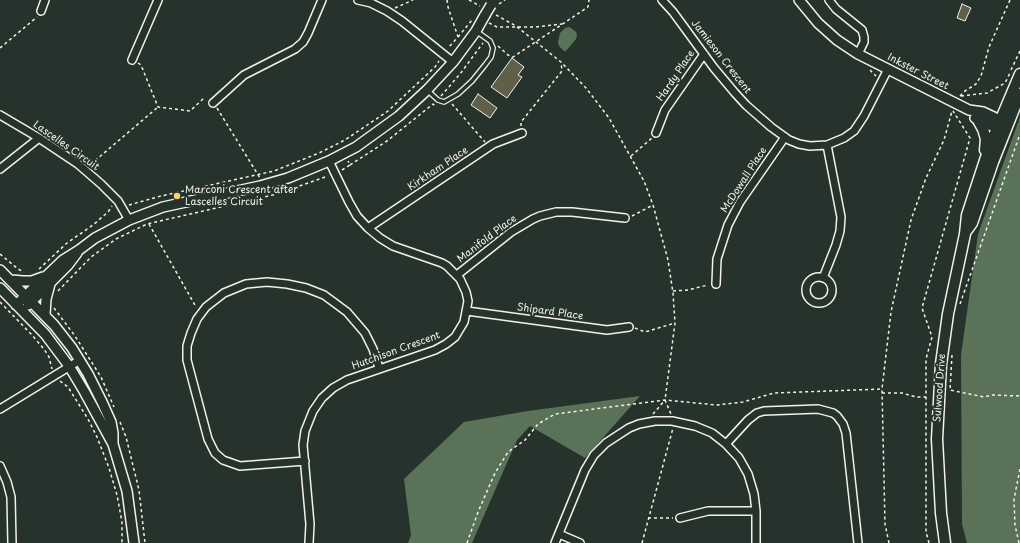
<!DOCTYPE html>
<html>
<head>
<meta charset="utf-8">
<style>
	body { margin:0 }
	canvas { display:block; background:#26332d }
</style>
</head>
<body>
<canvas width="1020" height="543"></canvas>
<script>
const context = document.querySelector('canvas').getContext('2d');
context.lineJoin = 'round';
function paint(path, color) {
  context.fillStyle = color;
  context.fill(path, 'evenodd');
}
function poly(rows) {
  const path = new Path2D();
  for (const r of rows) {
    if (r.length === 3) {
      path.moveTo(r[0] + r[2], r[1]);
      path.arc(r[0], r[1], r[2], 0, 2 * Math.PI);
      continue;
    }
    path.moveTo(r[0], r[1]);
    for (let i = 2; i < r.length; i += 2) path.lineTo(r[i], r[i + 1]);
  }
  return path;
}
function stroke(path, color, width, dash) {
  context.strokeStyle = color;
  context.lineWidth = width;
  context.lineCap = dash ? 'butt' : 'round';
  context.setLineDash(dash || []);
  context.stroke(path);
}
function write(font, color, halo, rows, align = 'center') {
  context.font = font + ' "Playpen Sans",sans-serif';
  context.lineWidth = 4;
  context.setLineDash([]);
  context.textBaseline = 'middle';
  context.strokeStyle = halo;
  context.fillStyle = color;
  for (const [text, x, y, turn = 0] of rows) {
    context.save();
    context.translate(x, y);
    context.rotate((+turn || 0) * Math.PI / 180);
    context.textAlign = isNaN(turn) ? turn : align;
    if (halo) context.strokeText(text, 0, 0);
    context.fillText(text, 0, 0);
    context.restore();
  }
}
paint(poly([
	[568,27,571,28,576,32,577,35,576,39,566,51,564,51,559,46,558,42,560,33,565,28],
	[1020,117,1020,543,967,543,962,524,961,355,978,234],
	[640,396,585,458,530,426,517,440,472,543,408,543,411,535,404,479,464,422,528,411]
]), '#5a7257');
const building = poly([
	[962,4,971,8,965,21,957,18,962,4],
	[512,58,524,67,518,75,522,77,507,98,491,87,512,58],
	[478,94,497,108,490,118,471,105,478,94]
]);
paint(building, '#605f4a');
stroke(building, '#f4f1e8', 1);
const service = poly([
	[427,90,438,100,444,102,458,94,472,81,485,65,491,57,493,48,490,41,476,31]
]);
const minor = poly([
	[358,0,371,3,387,11,402,21,453,62],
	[662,0,673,12,714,68,735,93,746,105,771,127,789,140,799,144,810,146,827,145,844,138,854,131,864,116,888,69],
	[829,0,836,9,862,30,864,37,864,42,858,54],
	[41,11,45,0],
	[132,60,158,0],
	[213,103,244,75,295,49,303,42,308,33,322,0],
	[0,115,39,138,78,164,101,184,118,201,129,220],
	[656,133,665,110,704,54],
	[0,169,39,138],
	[368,228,493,144,522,133],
	[457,275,511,232,533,219,540,216,556,212,572,212,625,218],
	[819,290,13],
	[823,278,836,245,840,231,841,217,827,145],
	[716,284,717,259,728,225,740,202,785,137],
	[467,311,607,330,629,327],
	[0,409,80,360],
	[726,444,748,420,757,413,764,411,818,409,833,413,837,416,843,424,846,433,858,543],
	[305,461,240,466,223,460,215,453,208,439,187,360,187,346,191,333,197,319,206,307,224,293,246,284,267,282,287,284,306,288,324,295,347,312,365,333,373,349,379,368],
	[0,466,7,482,11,497,12,543],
	[680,518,708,511,756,511],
	[559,534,580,543],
	[309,543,310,524,303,445,305,431,313,411,322,398,333,388,347,380,435,350,446,344,455,337,464,322,468,301,466,292,460,279,447,266,442,263,393,246,380,238,368,228,357,216,349,202,329,161],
	[555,543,585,470,594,455,606,443,629,428,639,424,655,421,672,421,695,426,712,433,726,444,739,458,748,474,754,494,756,511,756,543]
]);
const tertiary = poly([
	[799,0,818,23,837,40,858,54,969,110,983,112,1000,120,1004,126],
	[975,118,996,128,1004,128],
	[0,270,54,325,72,348,88,374,102,402,111,422,113,433,113,444],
	[11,280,23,281,32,281,43,277],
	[0,288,45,334,69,366,84,391,113,444,127,491,134,543],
	[16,305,63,260,79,250,95,238,129,220,163,207,260,186,288,178,329,161,356,147,399,116,427,90,453,62,476,31,485,15],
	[28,305,68,265,77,253],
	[45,315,46,299,50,284]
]);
const secondary = poly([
	[978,120,983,129,986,139,985,150],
	[967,230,972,223,993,162,1020,94],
	[945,543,941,513,937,439,941,364,948,314,965,234,967,215,990,145,1020,74]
]);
stroke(service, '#f4f1e8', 6);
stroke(minor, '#f4f1e8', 10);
stroke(tertiary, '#f4f1e8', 12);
stroke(secondary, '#f4f1e8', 13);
stroke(poly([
	[447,0,448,7,458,37,448,48],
	[469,0,480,6],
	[499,4,505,0],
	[395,8,413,0],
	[496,15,516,26,561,62,586,88,609,118,644,181,653,205,668,260,673,293,675,323,665,400,671,414],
	[489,23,497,27,535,27,562,24],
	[458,37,472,20],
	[498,46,508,55,513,57,588,7,589,0],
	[0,48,37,17],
	[138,63,141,65,158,107,190,111,203,99,206,100],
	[870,70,876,76],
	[1011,70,1020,51],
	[441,96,460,74,483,43],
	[960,96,965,91,976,84,981,76,989,47,1010,0],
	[961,96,987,93,1005,83,1010,73],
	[452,104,485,142],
	[217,108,260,178],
	[521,126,521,122,562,71,561,62],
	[631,156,652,138],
	[91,165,97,159,158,107],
	[350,165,387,141,433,104,435,106],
	[342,170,350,165,348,161],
	[129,205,161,196,274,171,319,153,345,140,388,111,435,67,439,61],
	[632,216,653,205],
	[149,224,196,307],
	[0,254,18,269,24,272],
	[39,269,67,243,93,225,108,212,112,206],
	[58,291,91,257,116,239,147,224,277,194,328,176],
	[673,291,688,290,708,285],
	[0,302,31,334,44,349,49,357,52,369],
	[960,304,1020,134],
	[54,308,75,336,101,377,114,407],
	[635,328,645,332,675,323],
	[952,355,950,390,984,397,992,395,1020,396],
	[60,381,68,387,88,419,97,437,109,468,117,495,122,522,122,543],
	[882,393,902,393,916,397,926,397],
	[653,414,665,400],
	[120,422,126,437,139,490,145,543],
	[648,518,673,518],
	[467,543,478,512,495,473,508,452,525,440,538,424,555,414,665,400,717,405,743,402,774,393,882,389],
	[642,543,673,428],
	[889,543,885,524,882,389,891,312,911,220,926,178,944,140,952,111],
	[929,543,926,532,926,359,932,337,922,308,970,138,953,111],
	[1019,543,1015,525,1014,499,1020,469]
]), '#f4f1e8', 1.5, [3, 3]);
stroke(service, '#26332d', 3.5);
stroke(minor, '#26332d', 7);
stroke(tertiary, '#26332d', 9);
stroke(secondary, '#26332d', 10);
const tertiaryBridge = poly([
	[485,15,491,5]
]);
stroke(tertiaryBridge, '#f4f1e8', 12, []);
stroke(tertiaryBridge, '#26332d', 9);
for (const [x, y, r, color] of [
	[177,196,4,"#ffd166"]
]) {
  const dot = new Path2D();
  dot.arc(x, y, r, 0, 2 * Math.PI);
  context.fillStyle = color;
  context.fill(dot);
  stroke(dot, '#26332d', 1.5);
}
write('10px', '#f4f1e8', '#26332d', [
	["Jamieson Crescent",721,57,52],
	["Inkster Street",918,72,27],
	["Hardy Place",676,76,-56],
	["Lascelles Circuit",66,146,35],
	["Kirkham Place",438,169,-34],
	["McDowall Place",744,180,-57],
	["Manifold Place",487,239,-37],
	["Shipard Place",550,312,8],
	["Hutchison Crescent",396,351,-20],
	["Sulwood Drive",940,388,-86]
]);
write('10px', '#f4f1e8', '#26332d', [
	["Marconi Crescent after",185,190],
	["Lascelles Circuit",185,202]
], 'left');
</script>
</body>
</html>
